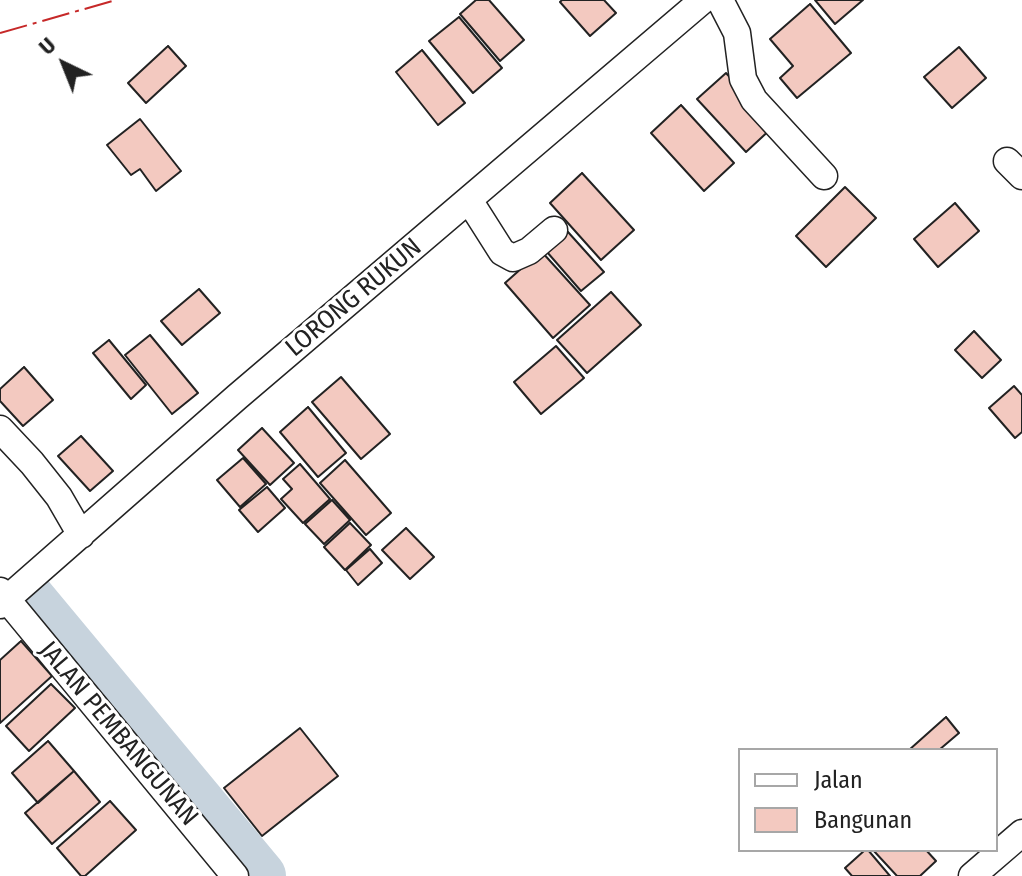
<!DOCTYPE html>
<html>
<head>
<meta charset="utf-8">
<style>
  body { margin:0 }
  #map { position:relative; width:1022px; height:876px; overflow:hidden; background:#fff; font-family:"Fira Sans Condensed",sans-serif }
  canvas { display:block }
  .legend { position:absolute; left:738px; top:748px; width:260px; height:104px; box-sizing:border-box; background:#fff; border:2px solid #a7a7a7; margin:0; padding:10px 14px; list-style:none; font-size:24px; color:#222 }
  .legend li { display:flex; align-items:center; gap:16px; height:40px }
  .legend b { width:40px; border:2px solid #a7a7a7 }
  .north { position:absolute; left:24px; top:24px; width:80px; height:80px; -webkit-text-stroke:6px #fff; paint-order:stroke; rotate:317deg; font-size:22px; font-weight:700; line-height:32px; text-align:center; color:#222 }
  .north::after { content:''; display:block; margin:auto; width:28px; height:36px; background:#222; clip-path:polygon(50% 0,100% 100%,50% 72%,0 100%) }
</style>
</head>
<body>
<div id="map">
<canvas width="1022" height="876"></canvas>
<ul class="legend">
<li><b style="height:10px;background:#fff"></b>Jalan</li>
<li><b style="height:22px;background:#f3c9c0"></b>Bangunan</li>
</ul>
<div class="north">U</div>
</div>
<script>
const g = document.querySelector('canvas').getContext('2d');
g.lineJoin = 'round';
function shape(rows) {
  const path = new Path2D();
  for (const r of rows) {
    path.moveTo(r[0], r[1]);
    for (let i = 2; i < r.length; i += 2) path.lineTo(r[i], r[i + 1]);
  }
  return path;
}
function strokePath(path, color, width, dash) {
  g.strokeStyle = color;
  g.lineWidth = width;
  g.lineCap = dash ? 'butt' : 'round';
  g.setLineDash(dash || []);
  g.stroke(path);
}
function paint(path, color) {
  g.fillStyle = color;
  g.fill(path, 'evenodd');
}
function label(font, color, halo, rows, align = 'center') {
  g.font = font + ' "Fira Sans Condensed",sans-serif';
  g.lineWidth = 6;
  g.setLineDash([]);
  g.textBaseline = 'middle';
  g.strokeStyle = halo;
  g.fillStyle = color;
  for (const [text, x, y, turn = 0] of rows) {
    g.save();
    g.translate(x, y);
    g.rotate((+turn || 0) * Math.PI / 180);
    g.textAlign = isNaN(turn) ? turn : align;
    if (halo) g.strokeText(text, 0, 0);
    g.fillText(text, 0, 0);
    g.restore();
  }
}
strokePath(shape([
  [28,597,260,876]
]), '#c7d3dd', 52);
const building = shape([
  [476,0,489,0,524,40,500,61,460,14,476,0],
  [562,0,604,0,616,13,590,36,560,2,562,0],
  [815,0,863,0,835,24,815,0],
  [810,4,851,53,797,98,780,78,793,66,770,39,810,4],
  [459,17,502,68,473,93,429,41,459,17],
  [168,46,186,66,146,103,128,83,168,46],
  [959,47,986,78,952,108,924,77,959,47],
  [422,50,465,103,438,125,396,72,422,50],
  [726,73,774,126,746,152,697,99,726,73],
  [681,105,734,163,704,191,651,133,681,105],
  [140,119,181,171,156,191,140,169,131,175,107,145,140,119],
  [582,173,634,230,601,260,550,203,582,173],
  [845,187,876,218,826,267,796,236,845,187],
  [955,203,979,231,938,267,914,239,955,203],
  [568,232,604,272,581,291,547,252,568,232],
  [541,251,590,305,553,338,505,283,541,251],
  [199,289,220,313,182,345,161,321,199,289],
  [611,292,641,325,587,373,557,340,611,292],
  [974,331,1001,360,982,378,955,350,974,331],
  [150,335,198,393,172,414,125,355,150,335],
  [109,340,146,385,131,399,93,353,109,340],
  [556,346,584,378,541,414,514,382,556,346],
  [24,367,53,400,23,426,0,401,0,389,24,367],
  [341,377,390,434,361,459,312,402,341,377],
  [1014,386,1022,395,1022,432,1015,438,989,408,1014,386],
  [308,407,346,453,318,477,280,432,308,407],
  [262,428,294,463,270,485,238,450,262,428],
  [81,436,113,471,90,491,58,456,81,436],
  [243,458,266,484,240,507,217,480,243,458],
  [345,460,391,513,366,535,320,483,345,460],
  [300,464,330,499,303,523,281,499,292,489,283,479,300,464],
  [267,487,285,508,258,532,239,510,267,487],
  [332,500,350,520,324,544,305,524,332,500],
  [350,523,371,545,345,570,324,547,350,523],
  [406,528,434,557,410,579,382,550,406,528],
  [370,549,382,563,358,585,346,570,370,549],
  [21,641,52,676,0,723,0,660,21,641],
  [51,684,75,708,29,751,6,726,51,684],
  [946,717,959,733,939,750,909,750,946,717],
  [300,728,338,776,262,836,224,788,300,728],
  [48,741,74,771,38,803,12,773,48,741],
  [74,771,100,802,52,844,25,813,74,771],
  [110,801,136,830,85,876,81,876,57,848,110,801],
  [865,850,868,850,890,876,852,876,845,868,865,850],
  [873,850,926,850,936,861,920,876,897,876,873,850]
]);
paint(building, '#f3c9c0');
strokePath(building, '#222', 2);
const minor = shape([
  [720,0,737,33,743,79,754,100,824,176],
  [1007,161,1022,176],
  [469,200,502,252,513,258,529,251,554,230],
  [0,429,32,463,59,497,81,535],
  [0,591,235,876],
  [0,605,237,397,703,0],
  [972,876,1022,833]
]);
strokePath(minor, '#222', 29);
strokePath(minor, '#fff', 26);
strokePath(shape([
  [0,33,116,0]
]), '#c62828', 2, [28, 6, 4, 6]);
label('26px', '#222', '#fff', [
  ["LORONG RUKUN",354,298,-40],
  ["JALAN PEMBANGUNAN",118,734,50]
]);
</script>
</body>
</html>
